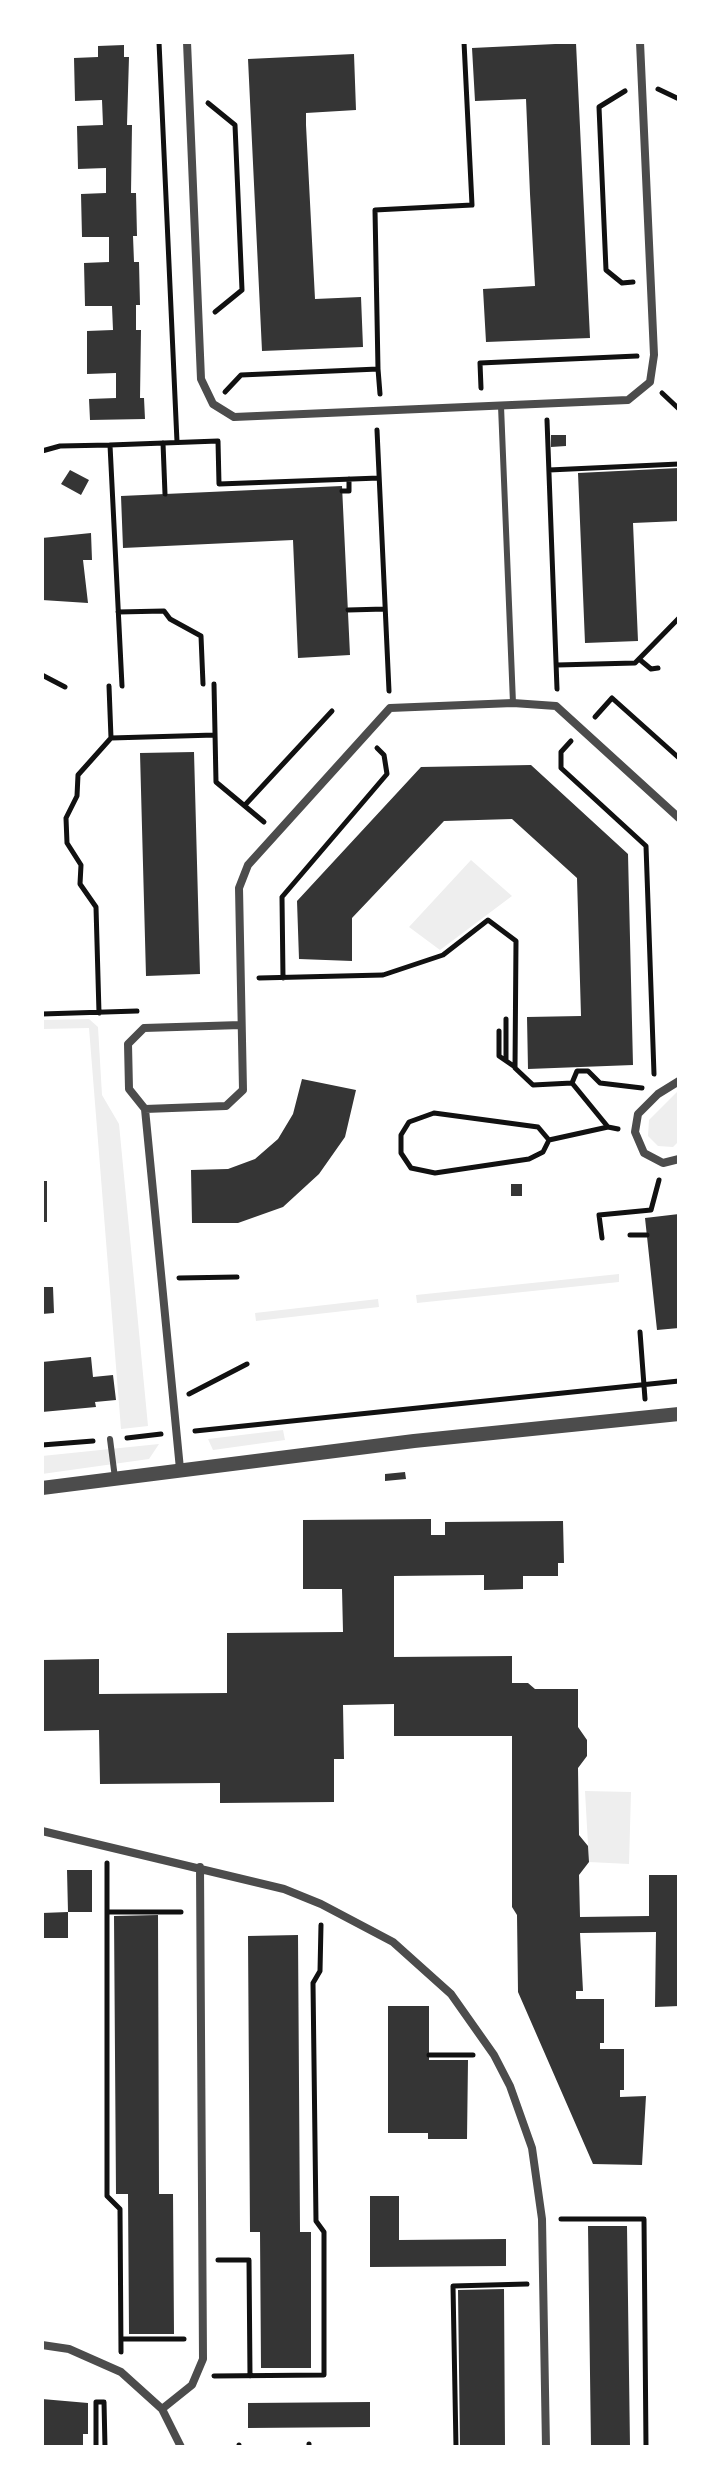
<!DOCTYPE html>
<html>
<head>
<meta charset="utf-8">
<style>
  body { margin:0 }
  #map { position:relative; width:721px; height:2489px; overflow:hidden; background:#fff; font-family:"PT Sans Narrow",sans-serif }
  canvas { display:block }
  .frame { position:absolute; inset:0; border:44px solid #fff; pointer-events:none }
</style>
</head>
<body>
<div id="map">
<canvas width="721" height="2489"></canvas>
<div class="frame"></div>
</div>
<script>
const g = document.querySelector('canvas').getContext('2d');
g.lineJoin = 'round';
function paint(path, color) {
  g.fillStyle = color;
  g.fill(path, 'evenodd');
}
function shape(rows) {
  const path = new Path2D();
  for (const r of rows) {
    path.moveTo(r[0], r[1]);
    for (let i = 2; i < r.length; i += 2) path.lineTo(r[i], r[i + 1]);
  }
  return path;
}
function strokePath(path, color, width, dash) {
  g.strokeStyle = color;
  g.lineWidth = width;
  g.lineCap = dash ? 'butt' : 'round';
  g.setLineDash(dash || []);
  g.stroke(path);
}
paint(shape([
  [471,860,512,896,440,950,409,927],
  [89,1019,98,1027,102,1095,119,1124,148,1426,121,1429,89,1028,42,1029,42,1020],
  [679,1090,679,1141,673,1147,658,1146,648,1136,649,1120],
  [619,1274,619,1282,417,1303,416,1295],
  [378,1299,379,1307,256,1321,255,1313],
  [283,1430,285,1440,213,1450,208,1439],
  [159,1444,149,1459,42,1474,42,1456],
  [585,1791,631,1792,629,1864,589,1862]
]), '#eee');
paint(shape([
  [576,43,590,338,486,342,483,289,535,286,530,194,526,99,475,101,472,48],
  [124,45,124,57,129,57,127,125,132,125,131,193,136,193,137,236,133,236,134,262,139,262,140,305,136,305,136,330,141,330,140,398,144,398,145,419,90,420,89,399,116,398,116,373,87,374,87,331,113,330,112,306,85,306,84,263,109,262,109,237,82,237,81,194,106,193,106,168,78,169,77,126,103,125,102,100,75,101,74,58,98,57,98,46],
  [354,54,356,110,306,113,306,125,315,299,361,297,363,347,262,351,248,59],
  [551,435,566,435,566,446,551,447],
  [679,468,679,521,633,523,638,641,585,643,578,473],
  [70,470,89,480,81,495,61,484],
  [342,486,350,655,298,658,293,540,123,548,121,496],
  [91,533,92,560,83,560,88,603,42,600,42,538],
  [194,752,200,974,146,976,140,753],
  [531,765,628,854,633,1065,528,1069,527,1017,581,1016,577,878,512,819,444,821,352,918,352,961,299,959,297,901,421,767],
  [302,1079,356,1090,345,1137,319,1174,283,1207,238,1223,192,1223,191,1170,228,1169,255,1159,278,1139,293,1114],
  [42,1181,47,1181,47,1222,42,1222],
  [511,1184,522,1184,522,1196,511,1196],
  [679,1214,679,1328,657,1330,645,1218],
  [42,1287,53,1287,54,1313,42,1314],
  [91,1357,93,1377,113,1375,116,1400,95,1402,96,1407,42,1412,42,1362],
  [405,1472,406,1479,385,1481,385,1474],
  [431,1519,431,1535,445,1535,445,1522,563,1521,564,1563,558,1563,558,1576,523,1576,523,1589,484,1590,484,1575,394,1576,394,1657,512,1656,512,1683,528,1683,535,1689,578,1689,578,1727,587,1740,587,1756,578,1768,579,1835,588,1846,589,1862,579,1875,580,1917,649,1916,649,1875,679,1875,679,2006,655,2007,656,1932,580,1933,583,1991,576,1991,576,1999,604,1999,604,2043,600,2043,600,2049,624,2049,624,2090,620,2090,620,2097,646,2096,642,2165,593,2164,518,1992,517,1915,512,1907,512,1736,394,1736,394,1704,343,1705,344,1759,334,1759,334,1802,220,1803,220,1783,100,1784,99,1730,42,1731,42,1660,99,1659,99,1694,227,1693,227,1633,343,1632,342,1589,303,1589,303,1520],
  [67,1870,92,1870,92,1912,68,1912],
  [68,1912,68,1938,42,1938,42,1913],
  [158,1915,159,2194,173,2194,174,2334,129,2334,128,2194,116,2194,114,1916],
  [298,1935,300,2232,311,2232,311,2368,261,2368,260,2232,250,2232,248,1936],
  [388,2006,429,2006,429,2060,468,2060,467,2139,428,2139,428,2133,388,2133],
  [370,2196,399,2196,399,2240,506,2239,506,2266,370,2267],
  [588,2226,627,2226,630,2447,591,2447],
  [504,2289,505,2447,460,2447,458,2290],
  [42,2399,88,2403,88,2434,83,2434,83,2447,42,2447],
  [370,2402,370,2427,248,2428,248,2403]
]), '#353535');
strokePath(shape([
  [159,42,177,442],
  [658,89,679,99],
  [625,91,599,107,606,270,622,283,633,282],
  [208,103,235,125,242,290,215,312],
  [378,369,375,210,472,205,464,42],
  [481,388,480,363,637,356],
  [225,392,241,375,378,369,380,394],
  [662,393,679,409],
  [547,420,557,689],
  [377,430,389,691],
  [163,443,165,494],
  [42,451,60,446,110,445],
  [549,470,679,464],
  [342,491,349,491,349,479],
  [348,610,385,609],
  [118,612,164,611,170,619,201,636,203,684],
  [639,659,651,669,658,668],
  [557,665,635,663,679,618],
  [42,675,65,687],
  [214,684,216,782,264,822],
  [109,686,111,738],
  [122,686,110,445,218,441,219,484,379,478],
  [595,717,612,698,679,758],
  [571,741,561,752,561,768,646,846,654,1074],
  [245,805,332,711],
  [259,978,383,975,443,955,488,920,516,941,515,1068,533,1085,572,1083,608,1127],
  [283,978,282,897,387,774,384,755,377,748],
  [99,1013,96,907,80,884,81,865,67,843,66,818,77,796,78,775,111,738,215,735],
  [42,1014,137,1011],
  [506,1019,506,1060],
  [499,1031,499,1056,515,1067],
  [572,1083,577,1071,588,1071,600,1083,642,1088],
  [434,1113,538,1127,549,1140,543,1152,529,1159,435,1173,411,1168,401,1153,401,1135,409,1122,434,1113],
  [549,1140,608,1127,618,1129],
  [630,1235,647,1235],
  [602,1238,599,1215,651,1210,659,1180],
  [179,1278,237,1277],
  [640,1332,645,1399],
  [189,1394,247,1364],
  [195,1431,679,1381],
  [127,1438,161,1434],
  [42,1445,93,1441],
  [107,1863,107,2196,120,2209,121,2352],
  [107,1912,181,1912],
  [429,2055,473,2055],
  [561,2219,644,2219,646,2447],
  [218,2260,249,2260,250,2376],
  [121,2339,184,2339],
  [214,2376,324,2375,324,2232,316,2221,313,1983,320,1971,321,1925],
  [309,2444,309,2447],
  [239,2445,239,2447],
  [96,2447,96,2402,104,2402,105,2447],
  [456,2447,453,2286,527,2284]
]), '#111', 5);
strokePath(shape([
  [501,406,513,703],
  [110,1439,115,1478]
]), '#4c4c4c', 6);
strokePath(shape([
  [187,42,201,379,213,404,234,417,628,400,650,382,654,355,640,42],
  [679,1081,658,1094,638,1114,635,1132,644,1153,663,1163,679,1159],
  [145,1109,226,1106,243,1090,239,888,248,865,390,708,513,703,556,706,679,818],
  [180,1469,145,1109,129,1089,128,1044,144,1028,241,1025],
  [42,1831,284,1889,321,1904,393,1942,451,1994,494,2055,510,2086,532,2148,542,2219,546,2447],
  [42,2345,69,2349,121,2372,162,2409,181,2447],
  [162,2409,192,2385,203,2359,200,1867]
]), '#4c4c4c', 8);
strokePath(shape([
  [42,1488,414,1441,679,1414]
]), '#4c4c4c', 14);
</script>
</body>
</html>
